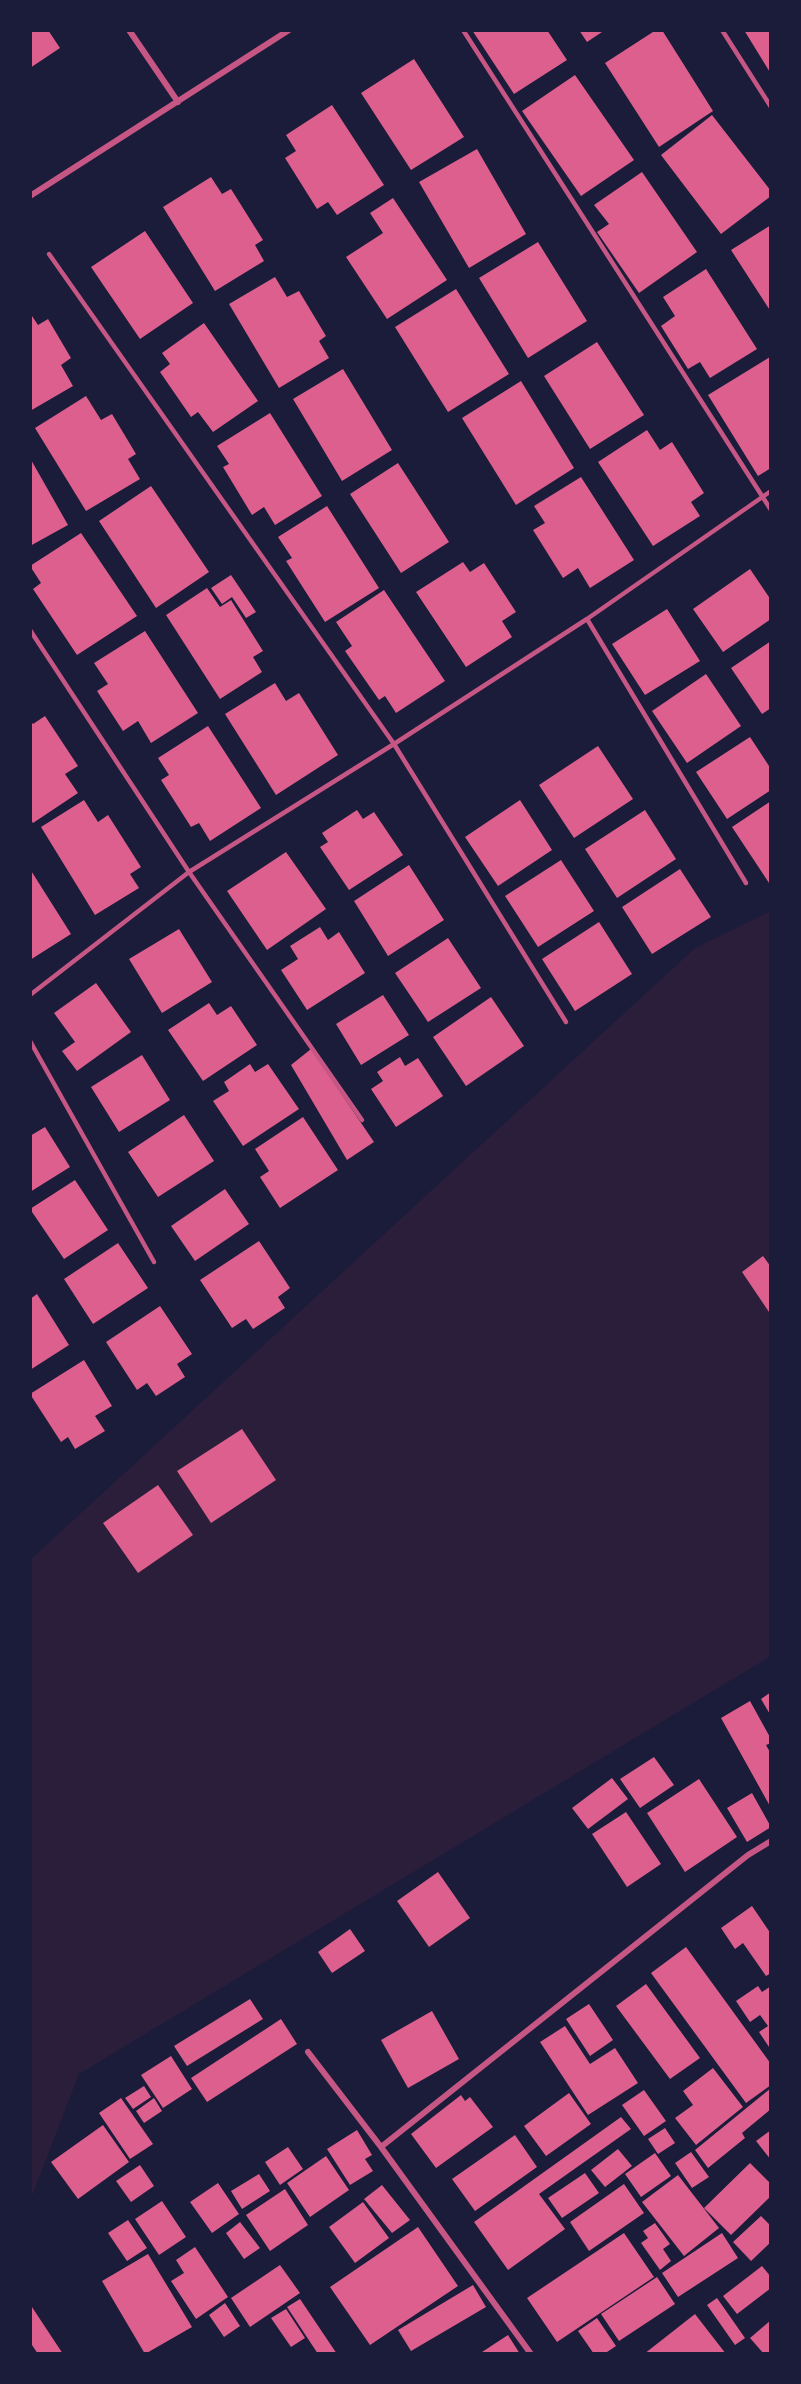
<!DOCTYPE html>
<html>
<head>
<meta charset="utf-8">
<style>
  body { margin:0 }
  #map { position:relative; width:801px; height:2384px; overflow:hidden; background:#1b1b3a; font-family:Arial,sans-serif }
  canvas { display:block }
  .frame { position:absolute; inset:0; border:32px solid #1b1b3a; pointer-events:none }
</style>
</head>
<body>
<div id="map">
<canvas width="801" height="2384"></canvas>
<div class="frame"></div>
</div>
<script>
const g = document.querySelector('canvas').getContext('2d');
g.lineJoin = 'round';
function paint(path, color) {
  g.fillStyle = color;
  g.fill(path, 'evenodd');
}
function shape(rows) {
  const path = new Path2D();
  for (const r of rows) {
    path.moveTo(r[0], r[1]);
    for (let i = 2; i < r.length; i += 2) path.lineTo(r[i], r[i + 1]);
  }
  return path;
}
function strokePath(path, color, width, dash) {
  g.strokeStyle = color;
  g.lineWidth = width;
  g.lineCap = dash ? 'butt' : 'round';
  g.setLineDash(dash || []);
  g.stroke(path);
}
paint(shape([
  [771,911,771,1656,79,2074,30,2201,30,1560,695,948]
]), '#2a1e3b');
paint(shape([
  [30,30,48,30,60,48,30,68],
  [472,30,547,30,567,60,514,94],
  [579,30,605,30,587,42],
  [656,30,662,30,713,111,659,147,605,63],
  [744,30,771,30,771,74],
  [414,59,464,137,411,170,361,93],
  [575,75,634,160,581,196,522,111],
  [332,105,384,185,337,215,328,202,317,209,285,158,296,151,286,135],
  [712,115,771,191,771,196,721,234,661,155],
  [477,149,526,234,469,268,419,182],
  [642,172,697,252,639,293,597,232,609,224,594,205],
  [211,177,222,194,231,189,263,240,255,245,264,261,215,291,163,207],
  [393,198,447,280,387,319,346,257,383,233,370,213],
  [771,225,771,312,731,250],
  [145,231,193,303,140,339,91,267],
  [538,242,587,321,528,358,479,278],
  [706,269,757,349,710,378,700,362,688,369,661,326,675,316,663,297],
  [275,277,287,297,299,291,326,336,319,341,329,358,279,388,229,304],
  [456,289,509,374,448,412,395,327],
  [30,313,38,325,48,319,71,358,61,365,73,386,30,411],
  [204,323,258,401,213,432,198,412,191,417,160,372,170,364,162,353],
  [597,342,644,415,590,449,544,376],
  [770,357,771,468,758,476,708,395],
  [343,369,392,450,342,481,293,399],
  [521,381,574,468,516,505,462,418],
  [86,396,101,420,112,414,136,454,128,459,140,479,86,511,35,428],
  [270,413,322,496,275,525,264,507,252,515,223,467,229,464,217,446],
  [647,430,660,450,672,442,704,493,691,502,700,516,653,546,598,462],
  [30,458,68,525,30,546],
  [398,463,449,542,401,573,350,494],
  [581,477,634,560,590,588,578,568,563,578,533,530,545,523,534,506],
  [151,486,209,572,156,608,99,521],
  [327,506,379,588,325,622,286,561,292,558,278,537],
  [81,533,137,616,77,655,33,589,41,583,30,566],
  [463,562,470,572,484,563,516,612,502,621,512,637,466,667,416,592],
  [750,569,771,600,771,619,723,652,693,609],
  [231,575,256,612,246,618,232,597,222,604,211,588],
  [207,588,220,607,231,600,263,651,253,657,262,672,220,699,166,615],
  [384,590,445,681,396,713,385,696,379,700,345,651,352,646,336,622],
  [667,609,700,661,645,695,612,644],
  [145,631,198,713,151,743,138,721,123,731,97,691,108,684,94,663],
  [771,641,771,708,762,714,731,668],
  [706,674,741,726,687,763,652,711],
  [275,683,286,701,299,693,338,755,276,795,225,714],
  [45,716,78,766,65,774,78,793,33,823,30,819,30,720,33,724],
  [208,726,261,808,210,841,199,823,191,827,161,780,169,775,158,758],
  [750,737,771,769,771,790,727,819,696,772],
  [598,746,633,799,574,838,539,785],
  [84,800,98,822,108,815,141,867,130,874,139,888,95,915,41,827],
  [520,800,552,850,498,886,465,837],
  [771,801,771,886,732,827],
  [357,810,363,819,374,812,403,855,349,890,320,847,328,842,322,833],
  [645,810,676,859,617,898,585,849],
  [286,852,326,909,267,950,227,891],
  [561,860,594,911,538,947,505,896],
  [409,865,444,920,388,956,354,901],
  [30,869,71,934,30,960],
  [680,869,711,917,652,954,622,907],
  [599,922,632,974,575,1011,542,959],
  [320,927,328,940,339,932,365,973,307,1010,281,970,298,959,290,946],
  [179,929,212,982,162,1013,129,959],
  [448,938,481,988,428,1022,395,973],
  [96,983,131,1032,77,1071,62,1051,75,1042,54,1013],
  [383,995,409,1035,361,1065,336,1024],
  [491,997,524,1046,466,1086,433,1037],
  [209,1003,217,1015,231,1006,257,1045,203,1081,168,1030],
  [311,1049,374,1142,347,1160,291,1065],
  [142,1055,170,1100,119,1132,91,1087],
  [400,1057,405,1066,418,1058,443,1096,396,1127,371,1089,383,1081,377,1072],
  [250,1064,255,1072,268,1064,299,1109,243,1146,213,1101,229,1091,224,1082],
  [184,1115,214,1161,158,1197,128,1152],
  [303,1117,338,1170,280,1208,260,1177,269,1171,255,1149],
  [45,1127,70,1167,30,1192,30,1136],
  [75,1180,108,1230,64,1259,30,1209],
  [225,1189,249,1224,195,1261,171,1226],
  [259,1241,290,1288,278,1297,285,1308,253,1329,246,1319,232,1328,200,1280],
  [118,1243,148,1288,93,1324,64,1279],
  [763,1256,771,1267,771,1310,769,1312,742,1272],
  [37,1294,69,1345,30,1370,30,1299],
  [160,1306,192,1354,177,1364,185,1377,156,1396,147,1383,137,1390,106,1342],
  [84,1360,112,1406,95,1416,105,1431,75,1449,68,1437,61,1442,30,1394],
  [242,1429,276,1480,211,1523,177,1471],
  [158,1485,193,1535,138,1573,103,1523],
  [771,1692,771,1716,761,1699],
  [750,1701,771,1739,771,1743,766,1745,771,1754,771,1808,721,1718],
  [654,1757,674,1785,640,1808,620,1779],
  [612,1778,628,1799,588,1829,572,1808],
  [699,1779,737,1837,685,1872,647,1813],
  [752,1793,771,1827,747,1842,727,1808],
  [626,1812,661,1864,627,1887,592,1834],
  [438,1872,470,1918,429,1947,397,1901],
  [752,1906,771,1934,771,1973,766,1976,743,1943,735,1949,721,1928],
  [350,1929,365,1951,332,1973,318,1952],
  [686,1947,771,2064,771,2085,746,2103,651,1973],
  [646,1984,700,2058,670,2079,616,2006],
  [758,1986,762,1992,771,1986,771,2050,759,2032,768,2026,760,2015,750,2022,736,2001],
  [250,1999,263,2019,187,2066,174,2046],
  [589,2004,613,2040,590,2056,566,2019],
  [432,2011,459,2059,408,2088,381,2040],
  [281,2019,297,2044,207,2102,191,2078],
  [565,2026,590,2064,615,2048,638,2083,588,2115,540,2042],
  [171,2056,192,2089,163,2108,141,2075],
  [713,2068,743,2107,696,2145,675,2118,693,2105,683,2091],
  [144,2086,151,2097,133,2109,125,2098],
  [771,2088,771,2109,742,2133,745,2138,708,2168,695,2150],
  [644,2090,666,2121,644,2136,622,2105],
  [569,2093,591,2124,546,2156,524,2126],
  [461,2095,465,2101,470,2097,493,2127,436,2168,411,2134],
  [121,2098,153,2144,130,2159,99,2113],
  [154,2098,162,2111,144,2123,136,2111],
  [621,2117,631,2129,539,2194,565,2229,508,2270,474,2222],
  [103,2125,129,2162,78,2199,51,2162],
  [665,2128,675,2143,658,2154,648,2139],
  [357,2130,372,2155,365,2159,373,2171,350,2185,327,2149],
  [771,2130,771,2160,756,2141],
  [515,2135,537,2167,475,2211,452,2179],
  [288,2147,303,2169,280,2185,265,2162],
  [618,2149,632,2166,605,2187,591,2170],
  [691,2152,709,2177,692,2188,675,2163],
  [655,2153,671,2176,641,2197,625,2174],
  [326,2156,349,2190,310,2217,287,2183],
  [750,2163,771,2184,771,2196,731,2235,704,2208],
  [140,2165,154,2186,131,2202,116,2181],
  [585,2173,599,2193,562,2218,548,2198],
  [259,2174,270,2191,242,2209,231,2191],
  [678,2175,719,2228,684,2256,642,2202],
  [218,2183,239,2214,212,2233,190,2202],
  [624,2184,644,2213,589,2251,570,2222],
  [382,2185,410,2220,392,2233,364,2199],
  [285,2189,308,2225,270,2251,246,2215],
  [162,2201,186,2237,159,2255,135,2219],
  [363,2202,389,2238,355,2263,329,2227],
  [761,2216,771,2226,771,2242,751,2261,733,2242],
  [128,2220,147,2248,127,2261,108,2233],
  [240,2222,260,2248,244,2259,226,2233],
  [655,2223,670,2244,663,2249,671,2261,660,2270,641,2243,648,2238,643,2231],
  [418,2227,458,2286,370,2345,330,2287],
  [624,2233,654,2277,557,2342,527,2298],
  [722,2233,738,2258,678,2297,662,2273],
  [195,2247,228,2297,196,2319,171,2281,184,2273,176,2260],
  [148,2254,192,2327,145,2354,102,2281],
  [280,2265,300,2293,250,2327,231,2298],
  [762,2266,771,2277,771,2288,737,2314,723,2296],
  [657,2277,675,2304,619,2341,601,2314],
  [473,2285,486,2307,411,2351,398,2330],
  [717,2298,745,2338,735,2345,707,2305],
  [300,2299,337,2354,318,2354,287,2307],
  [225,2303,240,2326,224,2337,209,2315],
  [30,2304,63,2354,38,2354,30,2342],
  [286,2309,305,2338,291,2347,271,2318],
  [695,2314,726,2354,644,2354],
  [597,2318,616,2346,604,2354,594,2354,578,2331],
  [771,2320,771,2354,764,2354,750,2338],
  [508,2335,520,2354,479,2354]
]), '#dd5f8e');
strokePath(shape([
  [463,30,771,510],
  [722,30,771,107],
  [49,254,394,744,566,1022],
  [587,619,746,883],
  [30,630,189,872,362,1120],
  [30,995,189,872,394,744,587,619,771,491],
  [30,1041,154,1262]
]), '#c65784', 4.5);
strokePath(shape([
  [129,30,178,102],
  [30,196,289,30],
  [308,2052,381,2147,531,2354],
  [381,2147,748,1855,771,1841]
]), '#c65784', 6);
</script>
</body>
</html>
